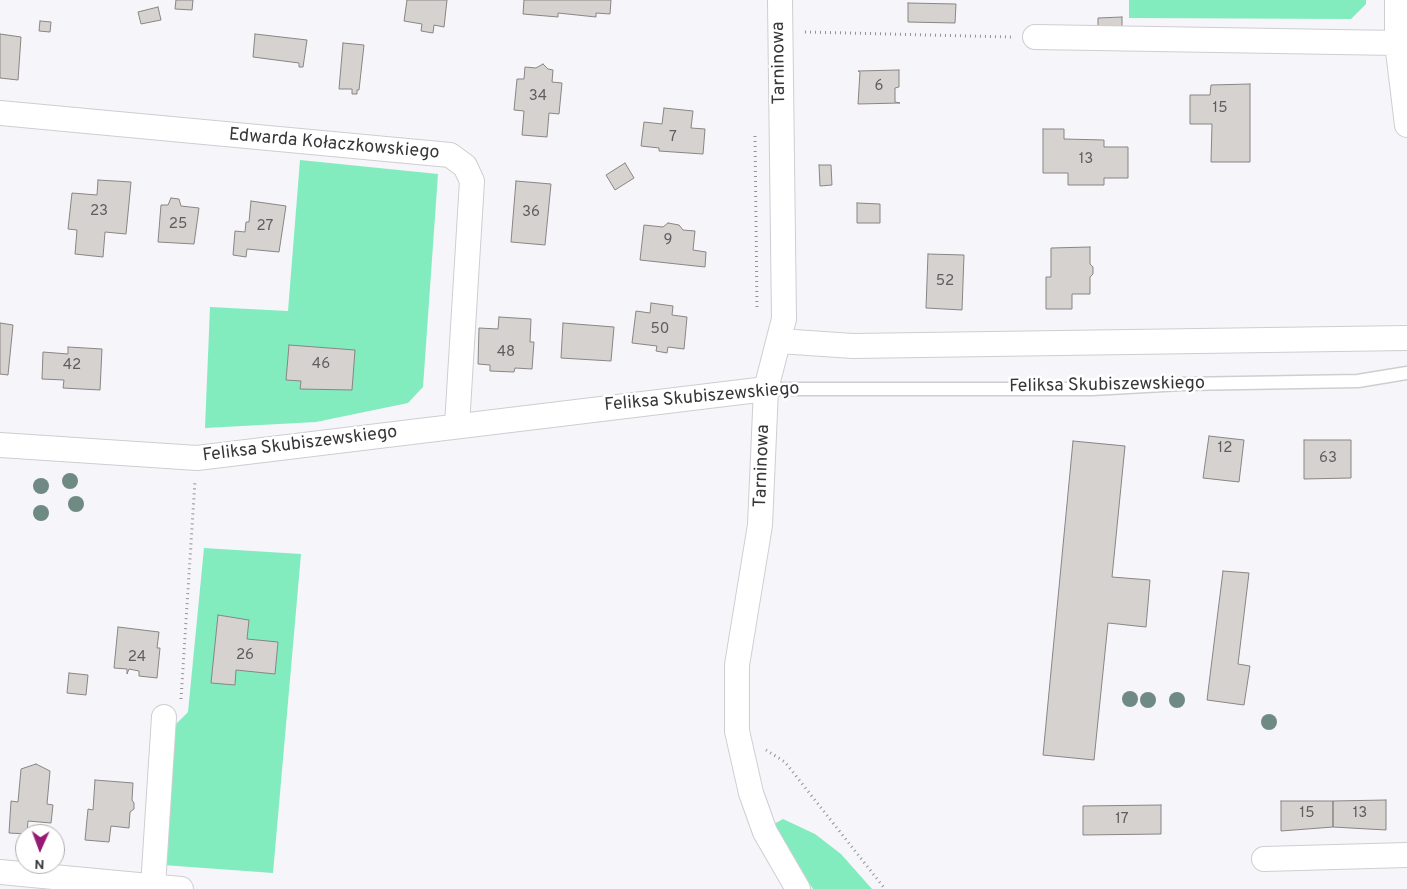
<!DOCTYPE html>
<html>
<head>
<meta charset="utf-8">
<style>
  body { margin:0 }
  #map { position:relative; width:1407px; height:889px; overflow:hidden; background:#f6f5f9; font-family:Overpass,sans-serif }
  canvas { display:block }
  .north { position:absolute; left:15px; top:824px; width:50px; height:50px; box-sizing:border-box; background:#fff; border:1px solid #afafb0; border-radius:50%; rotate:182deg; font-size:14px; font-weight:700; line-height:20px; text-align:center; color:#373739 }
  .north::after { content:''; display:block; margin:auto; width:18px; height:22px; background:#961a73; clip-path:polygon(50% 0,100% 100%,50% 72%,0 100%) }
</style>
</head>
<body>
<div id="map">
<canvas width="1407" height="889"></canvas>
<div class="north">N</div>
</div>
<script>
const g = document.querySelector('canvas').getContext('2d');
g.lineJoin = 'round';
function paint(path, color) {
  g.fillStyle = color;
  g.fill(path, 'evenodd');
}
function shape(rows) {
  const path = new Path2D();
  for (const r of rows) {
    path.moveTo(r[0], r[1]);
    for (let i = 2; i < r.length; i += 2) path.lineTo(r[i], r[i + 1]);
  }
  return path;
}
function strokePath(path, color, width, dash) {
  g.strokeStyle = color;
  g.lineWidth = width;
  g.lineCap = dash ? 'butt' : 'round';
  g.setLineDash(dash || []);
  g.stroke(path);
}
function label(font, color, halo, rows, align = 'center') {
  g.font = font + ' Overpass,sans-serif';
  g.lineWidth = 5;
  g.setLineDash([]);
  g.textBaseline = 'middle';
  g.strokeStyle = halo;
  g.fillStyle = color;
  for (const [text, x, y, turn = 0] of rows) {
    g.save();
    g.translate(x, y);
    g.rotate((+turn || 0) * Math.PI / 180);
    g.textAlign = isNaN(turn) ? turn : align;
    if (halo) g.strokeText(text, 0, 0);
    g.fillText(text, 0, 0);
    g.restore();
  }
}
paint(shape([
  [1129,0,1366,0,1366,4,1351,19,1129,18],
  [300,160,438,174,423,387,408,403,316,422,205,428,210,307,288,311],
  [204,548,301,554,273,873,163,865,175,725,188,712],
  [783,819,815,834,841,854,872,889,813,889,772,825]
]), '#82ecbf');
const building = shape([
  [176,0,193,0,192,10,175,9,176,0],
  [407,0,447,0,444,27,434,25,433,33,421,31,422,24,404,21,407,0],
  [524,0,611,0,610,14,596,13,596,17,558,13,558,17,523,14,524,0],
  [908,3,956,4,955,23,908,22,908,3],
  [158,7,161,20,141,24,138,12,158,7],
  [1122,17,1122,30,1098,30,1098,18,1122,17],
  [40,21,51,22,50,32,39,31,40,21],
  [0,34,21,37,18,80,0,78,0,34],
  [255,34,307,40,303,67,299,67,299,63,253,57,255,34],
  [343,43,364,45,359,90,357,90,357,94,352,94,352,89,339,89,343,43],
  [543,64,548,69,553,70,552,82,562,83,559,114,549,113,547,137,522,135,524,111,514,110,517,79,524,79,525,67,536,68,543,64],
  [899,70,899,87,895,88,895,102,900,103,858,104,860,72,858,71,899,70],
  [1250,84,1250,162,1211,162,1212,124,1190,124,1190,95,1210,95,1211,85,1250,84],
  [664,108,693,111,691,128,705,129,703,154,659,151,659,148,641,146,644,122,662,124,664,108],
  [1043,129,1064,129,1064,139,1104,140,1104,147,1128,147,1128,178,1104,178,1104,185,1068,185,1068,173,1043,173,1043,129],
  [625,163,634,178,615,190,606,175,625,163],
  [819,165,831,165,832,185,820,186,819,165],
  [98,180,131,182,126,234,105,232,103,257,75,254,77,230,68,229,72,193,97,195,98,180],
  [516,181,551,184,545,245,511,242,516,181],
  [171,198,179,199,181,206,199,208,194,244,158,242,161,205,168,205,171,198],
  [251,201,286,206,279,252,247,249,246,257,233,255,235,231,245,232,246,222,249,222,251,201],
  [857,203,880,204,880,223,857,223,857,203],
  [668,223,679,225,683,230,695,231,693,250,706,252,705,267,640,260,644,225,663,227,668,223],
  [1090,247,1090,264,1093,267,1093,274,1090,277,1090,294,1072,294,1072,309,1046,309,1046,277,1051,277,1051,248,1090,247],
  [928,254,964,255,962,310,926,308,928,254],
  [651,303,673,306,672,315,687,317,684,349,668,347,667,353,656,351,657,346,632,343,636,311,650,313,651,303],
  [499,317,531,319,530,342,534,342,532,369,515,368,514,372,490,371,490,365,478,364,479,328,498,329,499,317],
  [0,323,13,325,8,375,0,374,0,323],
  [563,323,614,327,611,361,561,358,563,323],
  [289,345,355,350,352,390,300,389,301,381,286,380,289,345],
  [68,347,102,349,100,390,63,388,64,380,42,379,43,352,68,354,68,347],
  [1209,436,1244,440,1239,482,1203,478,1209,436],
  [1304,440,1351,440,1351,478,1304,479,1304,440],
  [1073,441,1125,446,1112,577,1150,580,1146,627,1108,623,1094,760,1043,755,1073,441],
  [1223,571,1249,573,1238,664,1250,666,1244,705,1207,700,1223,571],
  [218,615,249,620,247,639,278,642,275,674,236,670,235,685,211,683,218,615],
  [118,627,159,632,157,648,160,648,157,678,139,676,139,671,129,669,127,674,127,669,114,668,118,627],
  [69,673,88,675,86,695,67,693,69,673],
  [36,764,50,771,47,804,53,805,51,823,28,821,27,834,9,833,11,801,18,802,21,769,36,764],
  [95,780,133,783,132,800,134,803,134,809,130,812,129,828,111,826,109,842,85,840,88,809,93,810,95,780],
  [1386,800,1386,830,1333,827,1333,801,1386,800],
  [1281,801,1333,801,1333,827,1281,831,1281,801],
  [1161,805,1161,834,1083,835,1083,806,1161,805]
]);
paint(building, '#d6d2d0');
strokePath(building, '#898584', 1);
const lane = shape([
  [766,389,1092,389,1182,384,1358,381,1407,373]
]);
const street = shape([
  [780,0,784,319,766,389,760,525,737,665,737,731,751,793,765,832,798,889],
  [1397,0,1397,43,1407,125],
  [1035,37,1397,43],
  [0,113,450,155,465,166,472,181,457,425],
  [779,341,853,346,1407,338],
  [0,445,197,458,766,389],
  [1264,859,1407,855],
  [0,872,181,889],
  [153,886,164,717]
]);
strokePath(lane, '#ceced1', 15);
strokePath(street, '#ceced1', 26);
strokePath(shape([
  [805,32,1011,37],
  [755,136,757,307],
  [181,699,195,481],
  [766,750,785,762,885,889]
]), '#939295', 3, [1, 4]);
strokePath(lane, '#fff', 12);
strokePath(street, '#fff', 24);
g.fillStyle = '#6f8a82';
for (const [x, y] of [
  [70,481],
  [41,486],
  [76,504],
  [41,513],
  [1130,699],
  [1148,700],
  [1177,700],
  [1269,722]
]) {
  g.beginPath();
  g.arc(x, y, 8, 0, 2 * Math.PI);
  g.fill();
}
label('15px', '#5f5e5f', null, [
  ["6",879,87],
  ["34",538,97],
  ["15",1220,109],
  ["7",673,138],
  ["13",1086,160],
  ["23",99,212],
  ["36",531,213],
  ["25",178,225],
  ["27",265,227],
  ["9",668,241],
  ["52",945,282],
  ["50",660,330],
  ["48",506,353],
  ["46",321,365],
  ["42",72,366],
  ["12",1225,449],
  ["63",1328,459],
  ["26",245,656],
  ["24",137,658],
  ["15",1307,814],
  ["13",1360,814],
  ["17",1122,820]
]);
label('18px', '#373739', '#fff', [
  ["Tarninowa",780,63,-91],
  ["Edwarda Kołaczkowskiego",334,145,5],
  ["Feliksa Skubiszewskiego",1107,386,-1],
  ["Feliksa Skubiszewskiego",702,398,-5],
  ["Feliksa Skubiszewskiego",300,445,-7],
  ["Tarninowa",763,466,-88]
]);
</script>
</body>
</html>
